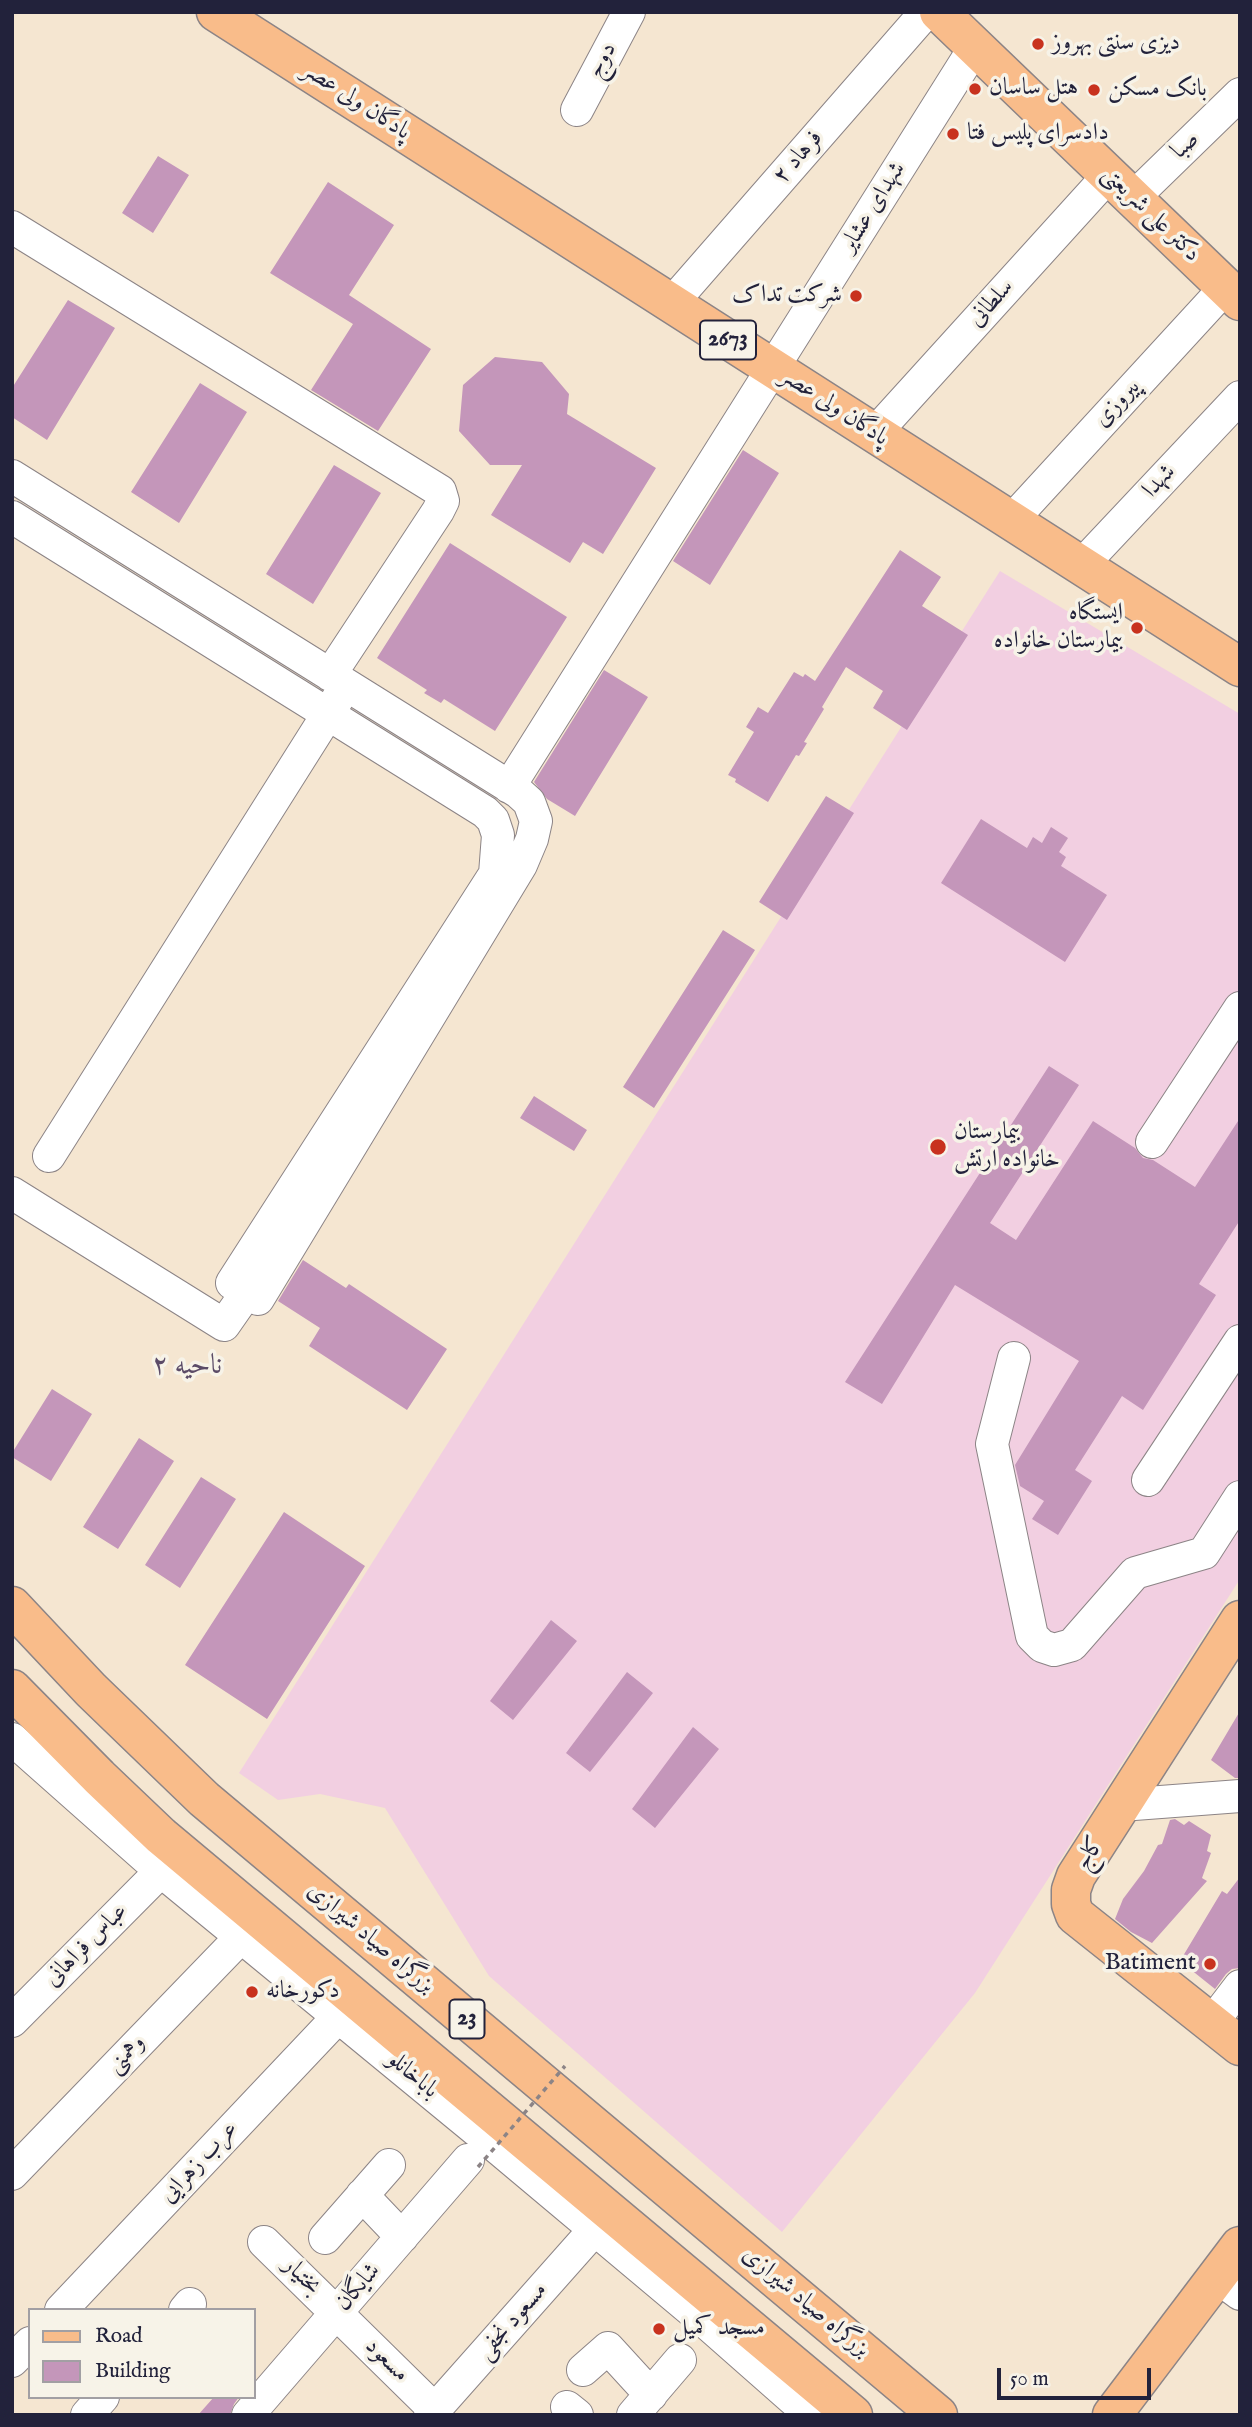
<!DOCTYPE html>
<html>
<head>
<meta charset="utf-8">
<style>
  body { margin:0 }
  #map { position:relative; width:1252px; height:2427px; overflow:hidden; background:#f5e6d1; font-family:"IM FELL English",serif }
  canvas { display:block }
  .frame { position:absolute; inset:0; border:14px solid #22223b; pointer-events:none }
  .legend { position:absolute; left:28px; top:2308px; width:228px; height:91px; box-sizing:border-box; background:#f7f3e8; border:2px solid #a29fa3; margin:0; padding:9px 12px; list-style:none; font-size:21px; color:#22223b }
  .legend li { display:flex; align-items:center; gap:14px; height:35px }
  .legend b { width:35px; border:2px solid #a29fa3 }
  .scale { position:absolute; left:997px; top:2368px; width:154px; height:32px; box-sizing:border-box; border:4px solid #22223b; border-top:0; padding-left:9px; font-size:21px; line-height:24px; white-space:nowrap; color:#22223b; -webkit-text-stroke:5px #f7f3e8; paint-order:stroke }
</style>
</head>
<body>
<div id="map">
<canvas width="1252" height="2427"></canvas>
<div class="frame"></div>
<ul class="legend">
<li><b style="height:9px;background:#f9bc8a"></b>Road</li>
<li><b style="height:19px;background:#c496ba"></b>Building</li>
</ul>
<div class="scale">50 m</div>
</div>
<script>
const g = document.querySelector('canvas').getContext('2d');
g.lineJoin = 'round';
function paint(path, color) {
  g.fillStyle = color;
  g.fill(path, 'evenodd');
}
function shape(rows) {
  const path = new Path2D();
  for (const r of rows) {
    path.moveTo(r[0], r[1]);
    for (let i = 2; i < r.length; i += 2) path.lineTo(r[i], r[i + 1]);
  }
  return path;
}
function strokePath(path, color, width, dash) {
  g.strokeStyle = color;
  g.lineWidth = width;
  g.lineCap = dash ? 'butt' : 'round';
  g.setLineDash(dash || []);
  g.stroke(path);
}
function label(font, color, halo, rows, align = 'center') {
  g.font = font + ' "IM FELL English",Amiri,serif';
  g.lineWidth = 7;
  g.setLineDash([]);
  g.textBaseline = 'middle';
  g.strokeStyle = halo;
  g.fillStyle = color;
  for (const [text, x, y, turn = 0] of rows) {
    g.save();
    g.translate(x, y);
    g.rotate((+turn || 0) * Math.PI / 180);
    g.textAlign = isNaN(turn) ? turn : align;
    if (halo) g.strokeText(text, 0, 0);
    g.fillText(text, 0, 0);
    g.restore();
  }
}
paint(shape([
  [1000,571,1240,714,1240,1579,975,1993,782,2232,489,1976,385,1808,320,1794,278,1800,239,1773]
]), '#f2cfe1');
paint(shape([
  [158,156,189,175,153,233,122,213],
  [328,182,394,225,349,295,431,349,378,431,311,390,353,324,270,273],
  [68,300,115,328,47,440,12,417,12,388],
  [495,357,542,362,569,394,567,414,656,468,603,554,583,542,570,563,491,515,522,465,490,465,459,431,463,385],
  [200,383,247,412,179,523,131,492],
  [743,450,779,473,710,585,673,561],
  [334,465,381,493,313,604,266,574],
  [450,543,567,617,495,731,444,699,441,703,424,693,427,690,377,658],
  [900,550,941,577,922,606,968,635,907,730,873,708,883,691,846,667,822,707,824,709,804,742,807,743,799,756,796,755,768,802,735,782,736,779,728,775,754,732,746,727,758,707,768,713,794,672,803,677,805,674,815,681],
  [604,670,648,697,575,816,547,799,534,782],
  [826,796,854,813,787,920,759,902],
  [981,819,1027,848,1033,837,1042,843,1051,827,1068,838,1059,852,1066,857,1061,866,1107,895,1065,962,941,883],
  [723,930,755,950,654,1108,623,1087],
  [1049,1066,1079,1085,990,1223,1016,1240,1093,1121,1135,1148,1143,1158,1153,1160,1195,1187,1240,1118,1240,1220,1199,1284,1216,1295,1143,1410,1122,1396,1075,1470,1092,1481,1058,1535,1032,1519,1044,1501,1020,1486,1015,1465,1079,1361,955,1285,882,1404,845,1382],
  [534,1096,587,1130,574,1151,520,1118],
  [303,1260,346,1288,349,1284,447,1349,407,1410,309,1346,320,1328,278,1301],
  [52,1389,92,1414,51,1481,12,1457,12,1453],
  [139,1438,174,1461,118,1549,83,1527],
  [201,1477,236,1499,180,1588,145,1565],
  [284,1512,365,1566,267,1719,185,1665],
  [551,1620,577,1641,513,1720,490,1701],
  [627,1672,653,1693,590,1772,566,1753],
  [1240,1711,1240,1778,1235,1778,1211,1760],
  [693,1727,719,1749,655,1828,632,1809],
  [1175,1819,1184,1825,1189,1821,1211,1835,1207,1851,1211,1853,1202,1878,1207,1881,1152,1943,1131,1932,1115,1919,1123,1899,1144,1871,1158,1845,1162,1844,1170,1820],
  [1240,1877,1240,1968,1232,1969,1226,1974,1215,1989,1180,1961,1222,1891,1227,1894],
  [214,2397,239,2397,234,2404,230,2415,198,2415]
]), '#c496ba');
const minor = shape([
  [577,110,629,12],
  [1133,198,1240,94],
  [12,227,440,491,443,501,438,511,330,675],
  [671,304,926,12],
  [875,433,1109,175],
  [12,476,518,792,529,802,536,821,532,839,521,865,258,1299,232,1283,495,874,498,835,493,820,485,812,12,517],
  [1011,521,1225,288],
  [1081,566,1240,397],
  [509,787,975,47],
  [1152,1142,1240,1008],
  [49,1156,338,698],
  [12,1193,224,1325,247,1292],
  [1014,1358,992,1444,1032,1636,1042,1646,1054,1650,1072,1645,1135,1573,1204,1553,1240,1497],
  [1148,1480,1240,1341],
  [12,1739,161,1871,487,2139,710,2326,811,2415],
  [1121,1805,1240,1796],
  [12,2021,161,1871],
  [1211,2024,1240,1986],
  [12,2174,241,1937],
  [362,2195,402,2237],
  [325,2238,389,2165],
  [264,2242,435,2410],
  [1217,2277,1240,2294],
  [61,2310,339,2016],
  [185,2310,190,2304],
  [12,2361,30,2343],
  [583,2370,608,2348,651,2395],
  [567,2407,577,2415],
  [87,2415,103,2397],
  [248,2415,468,2160],
  [430,2415,595,2229],
  [633,2415,680,2360]
]);
const major = shape([
  [216,12,1240,667],
  [939,12,1240,301],
  [1240,1620,1076,1876,1071,1890,1071,1904,1075,1915,1240,2046],
  [1112,2415,1240,2246]
]);
const highway = shape([
  [12,1606,91,1690,204,1799,938,2415],
  [12,1689,99,1777,161,1836,853,2415]
]);
strokePath(minor, '#8c8486', 34);
strokePath(major, '#8c8486', 41);
strokePath(highway, '#8c8486', 41);
strokePath(minor, '#fff', 32);
strokePath(major, '#f9bc8a', 38);
strokePath(highway, '#f9bc8a', 38);
strokePath(shape([
  [478,2167,565,2066]
]), '#8c8486', 3.5, [5, 5]);
for (const [x, y, r, color] of [
  [1038,44,7,"#c8321e"],
  [975,89,7,"#c8321e"],
  [1094,90,7,"#c8321e"],
  [953,134,7,"#c8321e"],
  [856,296,7,"#c8321e"],
  [1137,628,7,"#c8321e"],
  [938,1147,9,"#c8321e"],
  [1210,1964,7,"#c8321e"],
  [252,1992,7,"#c8321e"],
  [659,2329,7,"#c8321e"]
]) {
  const dot = new Path2D();
  dot.arc(x, y, r, 0, 2 * Math.PI);
  g.fillStyle = color;
  g.fill(dot);
  strokePath(dot, '#f7f3e8', 2.5);
}
for (const [x, y, w] of [
  [728,340,56],
  [467,2019,35]
]) {
  const box = new Path2D();
  box.roundRect(x - w / 2, y - 19.5, w, 39, 5);
  g.fillStyle = '#f7f3e8';
  g.fill(box);
  strokePath(box, '#22223b', 2);
}
label('bold 23px', '#22223b', null, [
  ["2673",728,340],
  ["23",467,2019]
]);
label('24px', '#22223b', '#f7f3e8', [
  ["دیزی سنتی بهروز",1052,44],
  ["هتل ساسان",989,89],
  ["بانک مسکن",1108,90],
  ["دادسرای پلیس فتا",967,134],
  ["شرکت تداک",842,296,"right"],
  ["ایستگاه",1123,614,"right"],
  ["بیمارستان خانواده",1123,642,"right"],
  ["بیمارستان",954,1133],
  ["خانواده ارتش",954,1161],
  ["Batiment",1196,1964,"right"],
  ["دکورخانه",266,1992],
  ["مسجد کمیل",673,2329]
], 'left');
label('24px', '#22223b', '#f7f3e8', [
  ["دوج",603,61,-62],
  ["پادگان ولی عصر",356,102,33],
  ["صبا",1186,146,-44],
  ["فرهاد ۲",799,158,-49],
  ["شهدای عشایر",874,208,-58],
  ["دکتر علی شریعتی",1150,215,44],
  ["سلطانی",992,304,-48],
  ["پیروزی",1118,404,-47],
  ["پادگان ولی عصر",834,408,33],
  ["شهدا",1160,482,-47],
  ["کاج",1091,1854,-59],
  ["بزرگراه صیاد شیرازی",370,1939,40],
  ["عباس فراهانی",87,1946,-45],
  ["وهمنی",127,2055,-46],
  ["باباخانلو",412,2076,40],
  ["عرب زهرایی",200,2163,-47],
  ["بختیار",301,2277,44],
  ["شایگان",359,2288,-49],
  ["بزرگراه صیاد شیرازی",805,2303,40],
  ["مسعود نجفی",513,2322,-49],
  ["مسعود",386,2361,45]
]);
label('28px', '#5b4b67', '#f7f3e8', [
  ["ناحیه ۲",187,1367]
]);
</script>
</body>
</html>
